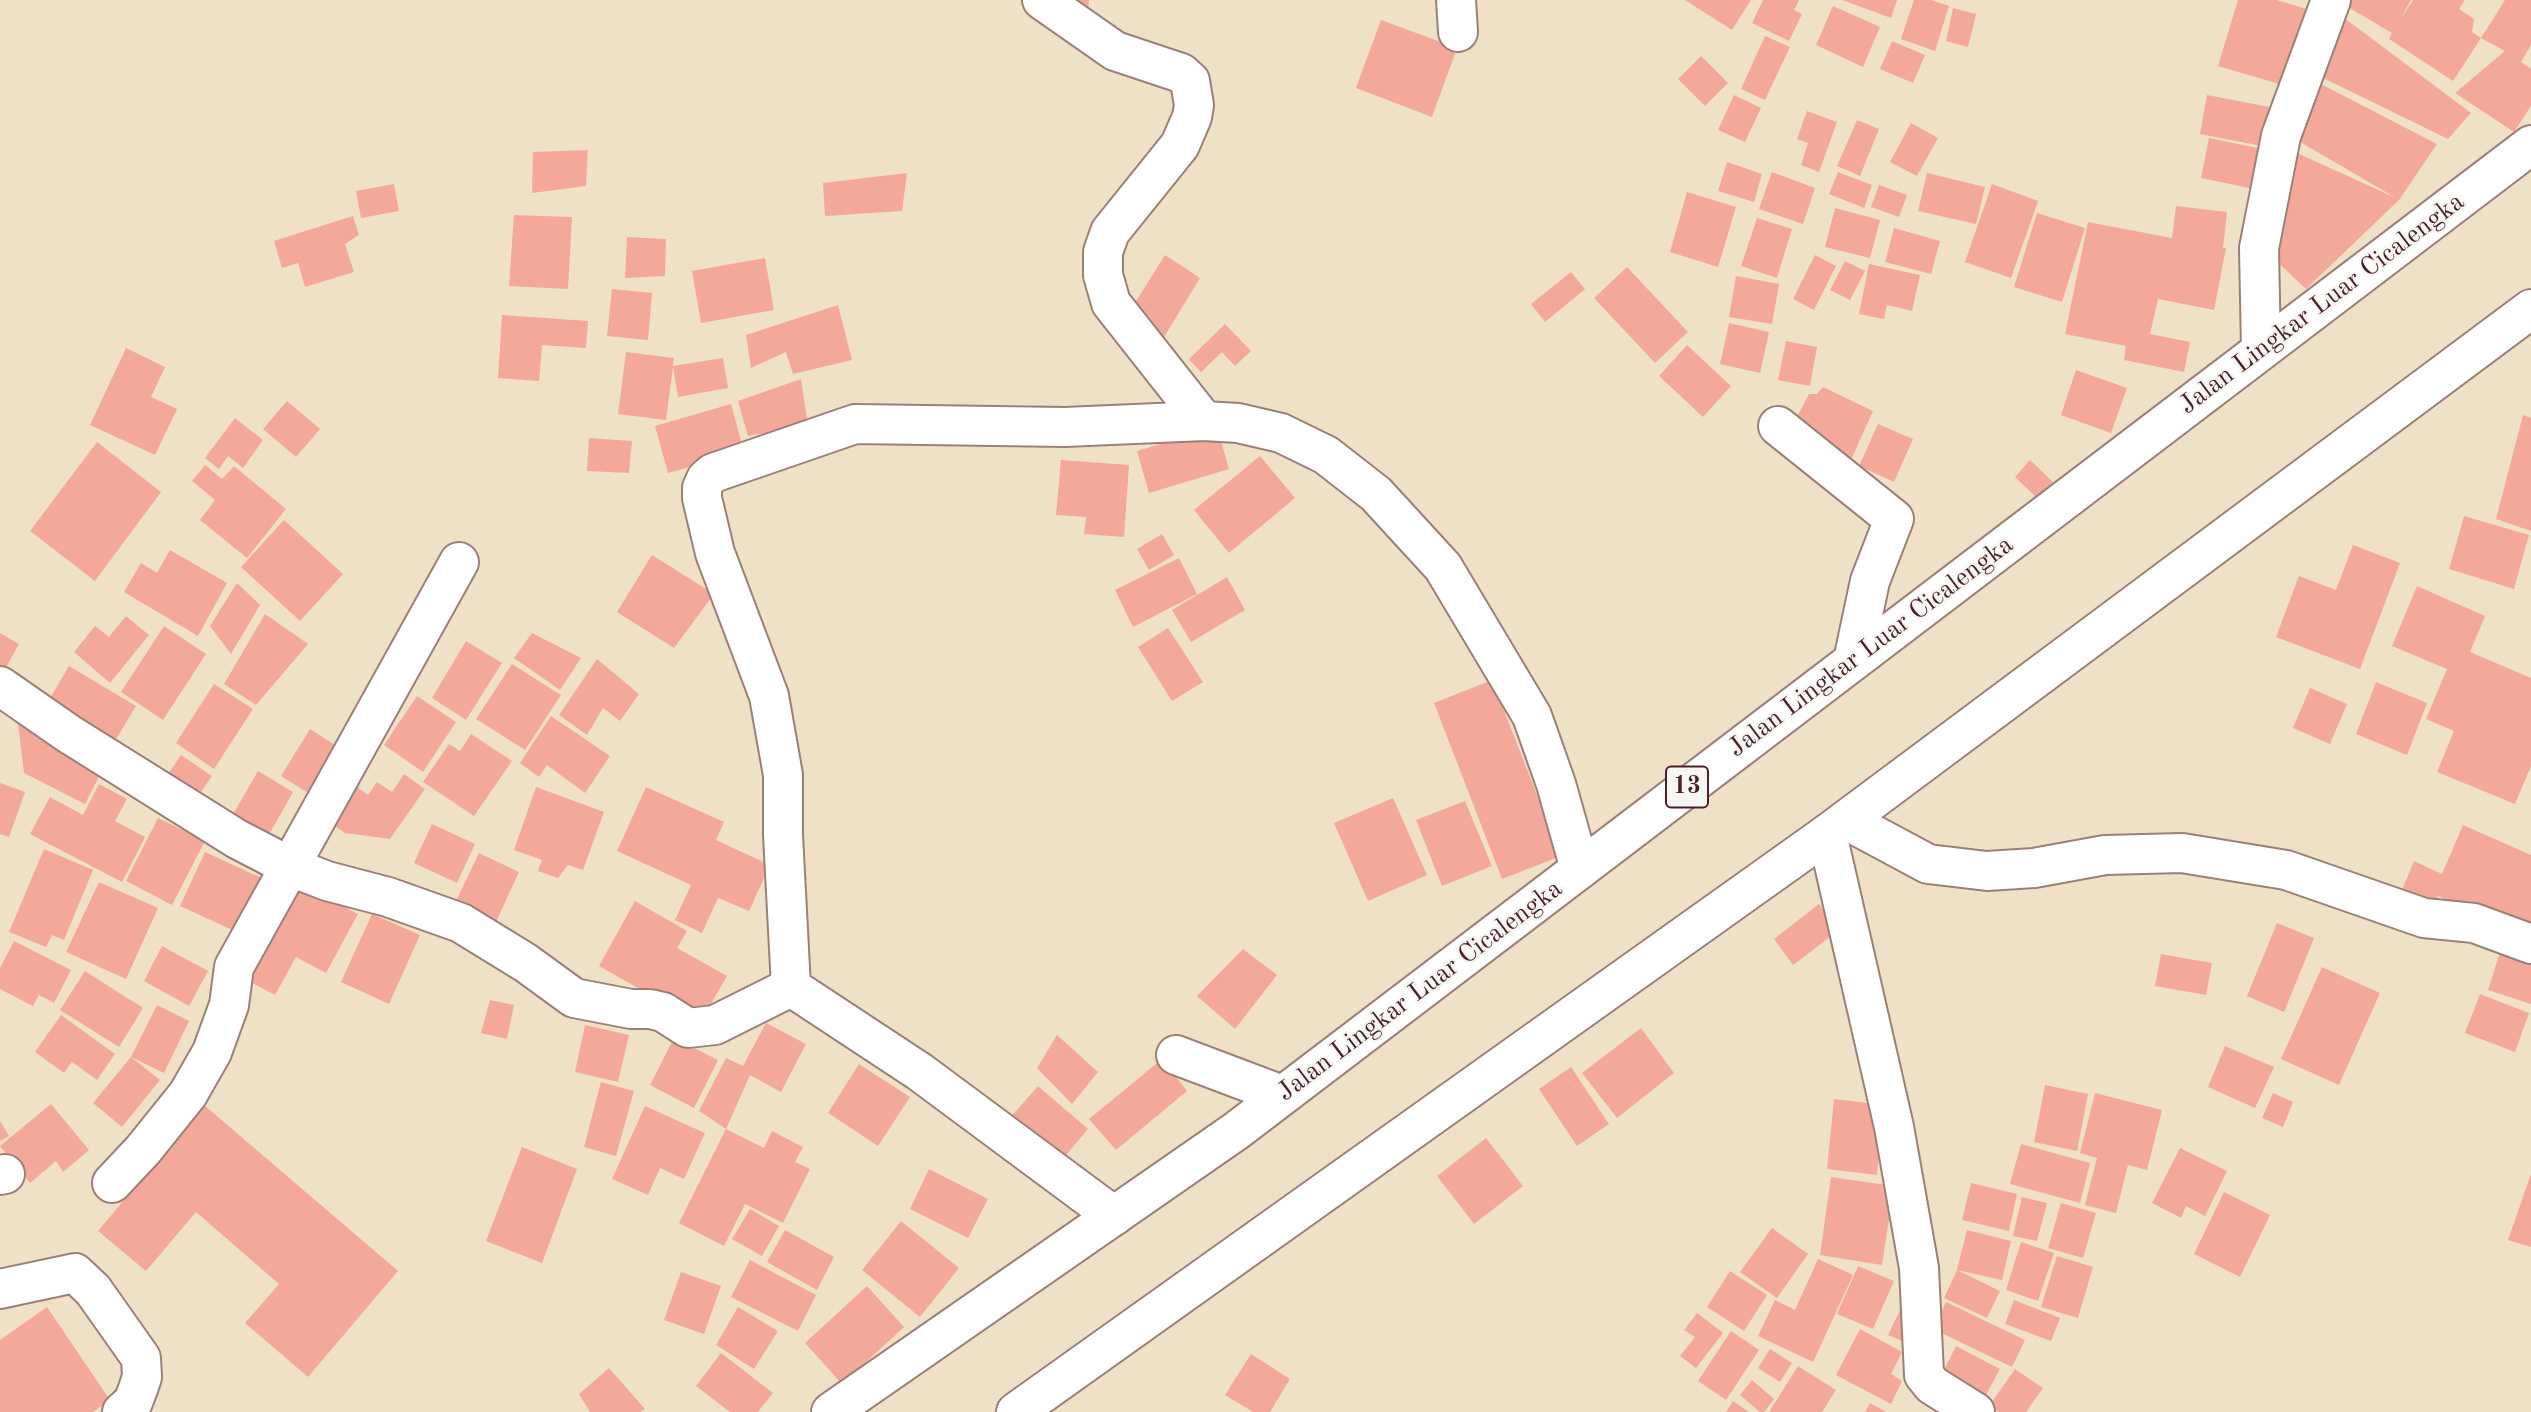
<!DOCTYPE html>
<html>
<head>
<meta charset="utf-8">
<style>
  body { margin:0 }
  canvas { display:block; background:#efe1c5 }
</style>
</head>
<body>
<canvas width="2531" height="1412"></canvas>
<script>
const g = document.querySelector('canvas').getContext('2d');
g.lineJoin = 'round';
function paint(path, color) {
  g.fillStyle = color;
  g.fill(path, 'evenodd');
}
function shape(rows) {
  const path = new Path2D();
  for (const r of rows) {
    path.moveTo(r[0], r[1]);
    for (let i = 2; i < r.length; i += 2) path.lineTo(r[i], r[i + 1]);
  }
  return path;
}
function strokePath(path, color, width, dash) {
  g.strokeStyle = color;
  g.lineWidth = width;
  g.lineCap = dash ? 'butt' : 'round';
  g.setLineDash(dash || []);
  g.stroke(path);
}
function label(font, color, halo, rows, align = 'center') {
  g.font = font + ' "Old Standard TT",serif';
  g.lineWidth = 5;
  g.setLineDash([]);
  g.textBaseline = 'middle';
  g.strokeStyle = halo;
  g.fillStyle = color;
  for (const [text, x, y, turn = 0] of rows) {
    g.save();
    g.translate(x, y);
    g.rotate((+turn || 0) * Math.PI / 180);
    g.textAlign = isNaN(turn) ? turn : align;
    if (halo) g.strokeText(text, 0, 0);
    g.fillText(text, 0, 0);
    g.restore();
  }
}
paint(shape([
  [1056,0,1089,0,1088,9],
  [1685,0,1751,0,1732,30],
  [1763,0,1799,0,1794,10,1802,14,1789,41,1752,23],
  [1842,0,1897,0,1891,18],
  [1914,0,1931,0,1949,6,1935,51,1901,39],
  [2238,0,2277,0,2316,12,2293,88,2218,66],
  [2336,0,2411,0,2400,20,2413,0,2465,0,2459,9,2474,19,2472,32,2481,38,2505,0,2531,0,2531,45,2521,62,2531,69,2531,106,2514,132,2455,93,2505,51,2481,38,2453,81,2389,39,2392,33],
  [1833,6,1880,27,1863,67,1816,45],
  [1953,8,1976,14,1968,47,1946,41],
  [2339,14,2471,113,2448,139,2315,74],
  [1381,20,1457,48,1432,117,1356,88],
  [1765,36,1790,47,1765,100,1741,89],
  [1892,41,1925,55,1913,83,1880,69],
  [1701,56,1728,83,1705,106,1678,79],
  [2315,81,2437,144,2399,200,2306,289,2270,255,2286,148,2396,198,2290,136],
  [1734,95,1761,108,1745,142,1718,130],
  [2207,95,2269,107,2262,146,2200,134],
  [1807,111,1837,122,1819,172,1801,165,1808,143,1797,139],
  [1857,120,1879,129,1860,176,1837,166],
  [1911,123,1938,138,1917,176,1890,162],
  [2209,138,2267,150,2259,190,2201,178],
  [588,150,586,186,532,193,533,152],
  [1727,162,1762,174,1754,202,1718,191],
  [1772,172,1815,188,1803,224,1759,209],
  [1838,172,1872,185,1864,208,1829,194],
  [907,173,902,211,825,216,823,183],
  [1927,173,1985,187,1976,224,1918,211],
  [394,184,399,211,361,218,356,191],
  [1992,184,2038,201,2011,278,1965,262],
  [1879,185,1907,195,1899,217,1871,207],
  [1687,192,1736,207,1718,267,1670,252],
  [2176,206,2227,212,2223,248,2226,248,2214,310,2158,299,2150,334,2190,342,2184,372,2124,360,2126,346,2065,334,2088,222,2172,238],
  [1835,208,1880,220,1870,258,1825,247],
  [2037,213,2085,228,2062,302,2014,287],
  [514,215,572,217,568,289,509,286],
  [353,216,359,235,345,244,354,272,305,287,298,263,282,268,274,241],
  [1757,218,1792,229,1777,278,1741,266],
  [1894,228,1940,241,1931,274,1885,262],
  [627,237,666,239,665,276,625,278],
  [1165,255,1200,278,1164,337,1128,314],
  [1815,255,1836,266,1814,310,1793,299],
  [765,258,774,310,701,323,692,271],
  [1845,261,1865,271,1850,300,1830,290],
  [1869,264,1920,275,1912,311,1887,305,1884,319,1859,314],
  [1627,267,1688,332,1655,363,1594,298],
  [1571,272,1585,289,1545,322,1531,304],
  [1736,276,1779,284,1772,324,1729,317],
  [612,289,652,293,648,340,607,336],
  [838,305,852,360,793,374,786,352,751,368,746,335],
  [502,315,588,321,586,348,542,345,539,381,498,378],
  [1729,323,1769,332,1760,373,1720,364],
  [1225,324,1251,351,1235,366,1222,352,1201,372,1189,359],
  [1786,341,1817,347,1810,386,1778,380],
  [1687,345,1731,386,1703,417,1659,376],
  [126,348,165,367,151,397,177,409,155,455,90,425],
  [626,352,674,358,673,366,723,358,728,388,678,397,673,367,666,420,618,414],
  [2076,370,2127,388,2111,433,2061,415],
  [801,379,808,426,748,436,738,401],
  [1823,387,1873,411,1851,460,1809,432,1798,415,1809,394,1817,394],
  [287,401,320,429,296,457,263,429],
  [731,404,744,452,668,473,655,426],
  [2523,415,2531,418,2531,531,2496,519],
  [235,418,263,440,243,468,228,456,219,469,205,458],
  [1878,424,1913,439,1894,482,1859,466],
  [1217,427,1229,469,1149,493,1137,451],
  [589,438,632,441,629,473,587,471],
  [97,442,161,492,95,581,30,531],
  [1260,456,1295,498,1229,553,1194,510],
  [1061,460,1129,465,1124,537,1084,534,1086,517,1056,515],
  [2030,460,2053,482,2037,498,2015,477],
  [205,465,222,479,234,466,286,509,247,558,200,520,215,500,192,481],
  [2464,516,2529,535,2514,589,2449,569],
  [284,520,343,574,300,621,241,567],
  [1162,534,1174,555,1149,570,1137,549],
  [2353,545,2400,563,2360,669,2276,637,2299,576,2336,590],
  [170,550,227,583,198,636,124,592,141,563,157,573],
  [652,555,714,594,674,648,617,612],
  [1179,558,1197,594,1133,627,1115,590],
  [1227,577,1245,610,1191,642,1172,610],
  [237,583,260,605,231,654,210,626],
  [2417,586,2485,616,2470,652,2531,678,2531,766,2515,804,2437,772,2454,731,2426,719,2447,669,2392,646],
  [265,614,308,644,256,705,224,684],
  [126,616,149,635,110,683,74,652,95,626,109,637],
  [164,626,206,654,163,720,121,692],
  [1168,628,1203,682,1172,701,1138,647],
  [0,633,19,644,4,671,0,669],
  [532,633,581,658,560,690,514,658],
  [466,641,502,663,466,720,432,698],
  [597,659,639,694,620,721,603,708,587,735,559,715],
  [512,664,561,695,525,750,476,719],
  [69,666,136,706,109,751,42,712],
  [1492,680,1561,856,1502,879,1434,703],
  [2376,682,2427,703,2407,755,2356,734],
  [214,684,253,709,214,769,176,743],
  [2310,688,2347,704,2330,744,2293,728],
  [417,696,456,722,423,772,384,745],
  [17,715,107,761,85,804,24,773],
  [551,716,610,756,585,793,547,765,539,777,520,763],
  [310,729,352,756,323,802,281,776],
  [471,734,512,761,474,816,423,782,449,744,460,751],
  [181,755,212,776,194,802,163,782],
  [258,771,293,792,261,849,225,828],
  [404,774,425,789,390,839,345,833,326,820,352,783,368,795,377,782,392,792],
  [0,783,25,792,9,837,0,834],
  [99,784,127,799,115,821,145,837,122,882,30,834,50,797,83,815],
  [536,787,604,812,583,870,568,865,558,878,538,871,542,860,514,850],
  [646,787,724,822,716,840,770,865,749,911,718,898,702,933,675,920,691,885,617,851],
  [1393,798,1427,875,1368,901,1334,823],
  [1465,801,1492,866,1442,886,1416,820],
  [158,818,205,841,172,905,126,881],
  [432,824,475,844,457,883,414,863],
  [2463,825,2531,855,2531,936,2438,896,2431,911,2399,897,2414,861,2442,874],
  [44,849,93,870,64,940,52,935,46,947,9,932],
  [205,852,266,880,241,934,180,906],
  [479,853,519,872,496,922,455,903],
  [292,878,358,914,326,973,296,957,275,995,239,976],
  [99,882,158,908,126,979,66,952],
  [635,901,687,931,677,948,727,976,700,1023,599,966],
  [1819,904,1839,930,1793,965,1774,939],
  [372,914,420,935,389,1004,341,982],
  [2277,923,2314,938,2284,1012,2247,996],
  [14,941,71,970,54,1003,39,995,33,1006,0,989,0,968],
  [162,946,208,971,189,1006,144,981],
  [2502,946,2531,955,2531,1004,2488,990],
  [1243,949,1277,975,1235,1029,1197,996],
  [2161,954,2212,963,2206,995,2155,986],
  [2322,967,2380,993,2339,1085,2281,1059],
  [85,971,143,1008,119,1047,60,1010],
  [2480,994,2529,1013,2515,1052,2465,1033],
  [490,1000,514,1005,507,1039,481,1033],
  [157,1005,189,1021,164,1073,131,1057],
  [61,1015,115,1054,97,1080,72,1062,64,1073,35,1052],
  [766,1023,806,1044,781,1092,750,1075,726,1129,764,1148,772,1131,803,1147,795,1162,810,1169,783,1223,745,1204,724,1246,679,1223,726,1129,699,1111,726,1058,743,1066],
  [585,1025,629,1035,618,1082,575,1072],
  [1641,1028,1674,1073,1617,1118,1582,1073],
  [1057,1035,1098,1072,1072,1104,1037,1068],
  [674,1038,718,1060,694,1108,650,1085],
  [2225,1046,2274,1067,2255,1108,2208,1087],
  [131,1057,160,1080,122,1127,93,1103],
  [1162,1059,1187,1091,1116,1150,1089,1119],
  [859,1064,910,1097,878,1146,828,1113],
  [1571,1067,1609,1124,1577,1146,1539,1089],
  [601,1082,634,1091,616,1156,584,1147],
  [2045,1085,2088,1094,2077,1151,2034,1142],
  [1038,1086,1088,1129,1061,1161,1010,1118],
  [2095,1093,2162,1110,2147,1170,2128,1165,2116,1213,2085,1205,2097,1158,2080,1153],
  [2273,1093,2293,1102,2283,1127,2262,1118],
  [1834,1099,1884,1105,1877,1175,1827,1169],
  [51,1104,89,1150,63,1172,56,1161,30,1183,0,1146],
  [204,1105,398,1271,308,1377,245,1323,279,1284,196,1212,146,1271,98,1231],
  [645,1106,705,1133,684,1179,660,1168,648,1195,612,1179],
  [0,1121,9,1136,0,1141],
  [1486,1138,1523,1186,1474,1224,1437,1176],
  [2021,1144,2090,1163,2080,1203,2010,1184],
  [522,1147,577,1169,542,1263,486,1241],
  [2180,1148,2227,1171,2205,1216,2186,1206,2181,1218,2152,1203],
  [929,1169,988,1199,968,1238,910,1209],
  [2531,1174,2531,1247,2508,1240],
  [1831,1177,1894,1186,1882,1265,1820,1255],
  [1971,1183,2017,1194,2009,1231,1962,1220],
  [2224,1192,2270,1215,2240,1277,2194,1254],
  [2022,1197,2047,1203,2037,1241,2013,1236],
  [2061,1203,2096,1213,2083,1258,2048,1248],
  [750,1209,779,1226,762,1256,732,1239],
  [901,1221,959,1268,920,1317,862,1270],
  [1772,1228,1808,1254,1777,1298,1740,1272],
  [785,1230,834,1257,817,1290,767,1262],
  [1967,1230,2011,1241,2002,1280,1957,1270],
  [2021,1242,2054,1253,2038,1301,2006,1290],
  [2057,1256,2093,1267,2078,1318,2041,1307],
  [1818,1259,1853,1275,1813,1362,1758,1336,1775,1300,1795,1310],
  [750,1260,816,1295,798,1331,731,1297],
  [1858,1266,1894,1281,1873,1329,1837,1314],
  [1957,1270,2000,1291,1987,1318,1944,1298],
  [1730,1271,1767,1295,1744,1331,1707,1307],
  [681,1272,721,1286,704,1334,664,1320],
  [867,1286,904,1327,842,1384,805,1343],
  [2014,1300,2060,1318,2051,1341,2005,1324],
  [1946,1302,2025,1340,2012,1367,1933,1329],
  [47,1307,110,1400,93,1412,0,1412,0,1340],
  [738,1307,778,1331,754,1369,716,1345],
  [1901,1308,1917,1316,1904,1342,1888,1335],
  [1697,1313,1723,1333,1696,1368,1680,1356,1695,1337,1684,1330],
  [1860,1329,1902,1352,1891,1374,1902,1381,1891,1404,1836,1375],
  [1731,1331,1759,1350,1726,1400,1698,1381],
  [1956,1346,2000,1369,1981,1404,1938,1382],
  [1770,1349,1792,1363,1780,1382,1758,1368],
  [721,1353,773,1393,758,1412,730,1412,696,1386],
  [1251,1354,1290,1379,1270,1412,1253,1412,1225,1395],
  [1798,1366,1836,1390,1822,1412,1769,1412],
  [609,1368,645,1409,640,1412,590,1412,579,1394],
  [2015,1369,2043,1388,2026,1412,1999,1412,1989,1406],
  [1752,1380,1774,1399,1764,1412,1760,1412,1740,1395],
  [1733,1401,1749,1412,1726,1412],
  [1870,1403,1886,1412,1865,1412]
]), '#f4a89a');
const minor = shape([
  [1042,0,1115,51,1181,73,1190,81,1194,105,1192,117,1180,145,1110,232,1103,252,1103,275,1111,303,1204,421],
  [1456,0,1458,32],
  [2261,350,2259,248,2281,136,2331,0],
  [1778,426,1894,519,1870,581,1853,661],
  [0,686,69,734,237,839,291,867,327,881,388,897,461,923,526,963,574,998,631,1009,650,1009,663,1012,688,1028,715,1025,791,987],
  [1846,820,1928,864,1987,871,2034,868,2105,855,2182,853,2286,870,2424,918,2474,923,2531,944],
  [1827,834,1894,1127,1919,1268,1924,1375,1932,1385,1975,1412],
  [791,987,783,835,783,775,769,696,715,553,702,498,702,488,706,479,713,473,855,424,1065,427,1204,421,1238,423,1281,433,1326,455,1376,494,1443,567,1532,716,1556,784,1580,869],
  [791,987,920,1072,1114,1216],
  [1176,1055,1282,1095],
  [0,1175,5,1174],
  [112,1183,143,1150,188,1094,212,1052,229,1005,234,967,459,562],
  [0,1289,75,1273,93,1290,141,1358,142,1377,138,1389,133,1402,122,1412]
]);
const highway = shape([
  [831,1412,1236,1131,2531,145],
  [1016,1412,1827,834,2531,309]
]);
strokePath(minor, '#9c8078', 42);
strokePath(highway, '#9c8078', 42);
strokePath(minor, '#fff', 38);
strokePath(highway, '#fff', 38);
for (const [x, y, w] of [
  [1687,787,42]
]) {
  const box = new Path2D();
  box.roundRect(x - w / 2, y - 20.5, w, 41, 5);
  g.fillStyle = '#f6f6f2';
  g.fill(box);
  strokePath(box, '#4a1f2b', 2);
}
label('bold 24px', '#4a1f2b', null, [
  ["13",1687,787]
]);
label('26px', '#4a1f2b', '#f6f6f2', [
  ["Jalan Lingkar Luar Cicalengka",2322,304,-37],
  ["Jalan Lingkar Luar Cicalengka",1871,647,-37],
  ["Jalan Lingkar Luar Cicalengka",1420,991,-37]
]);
</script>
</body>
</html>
